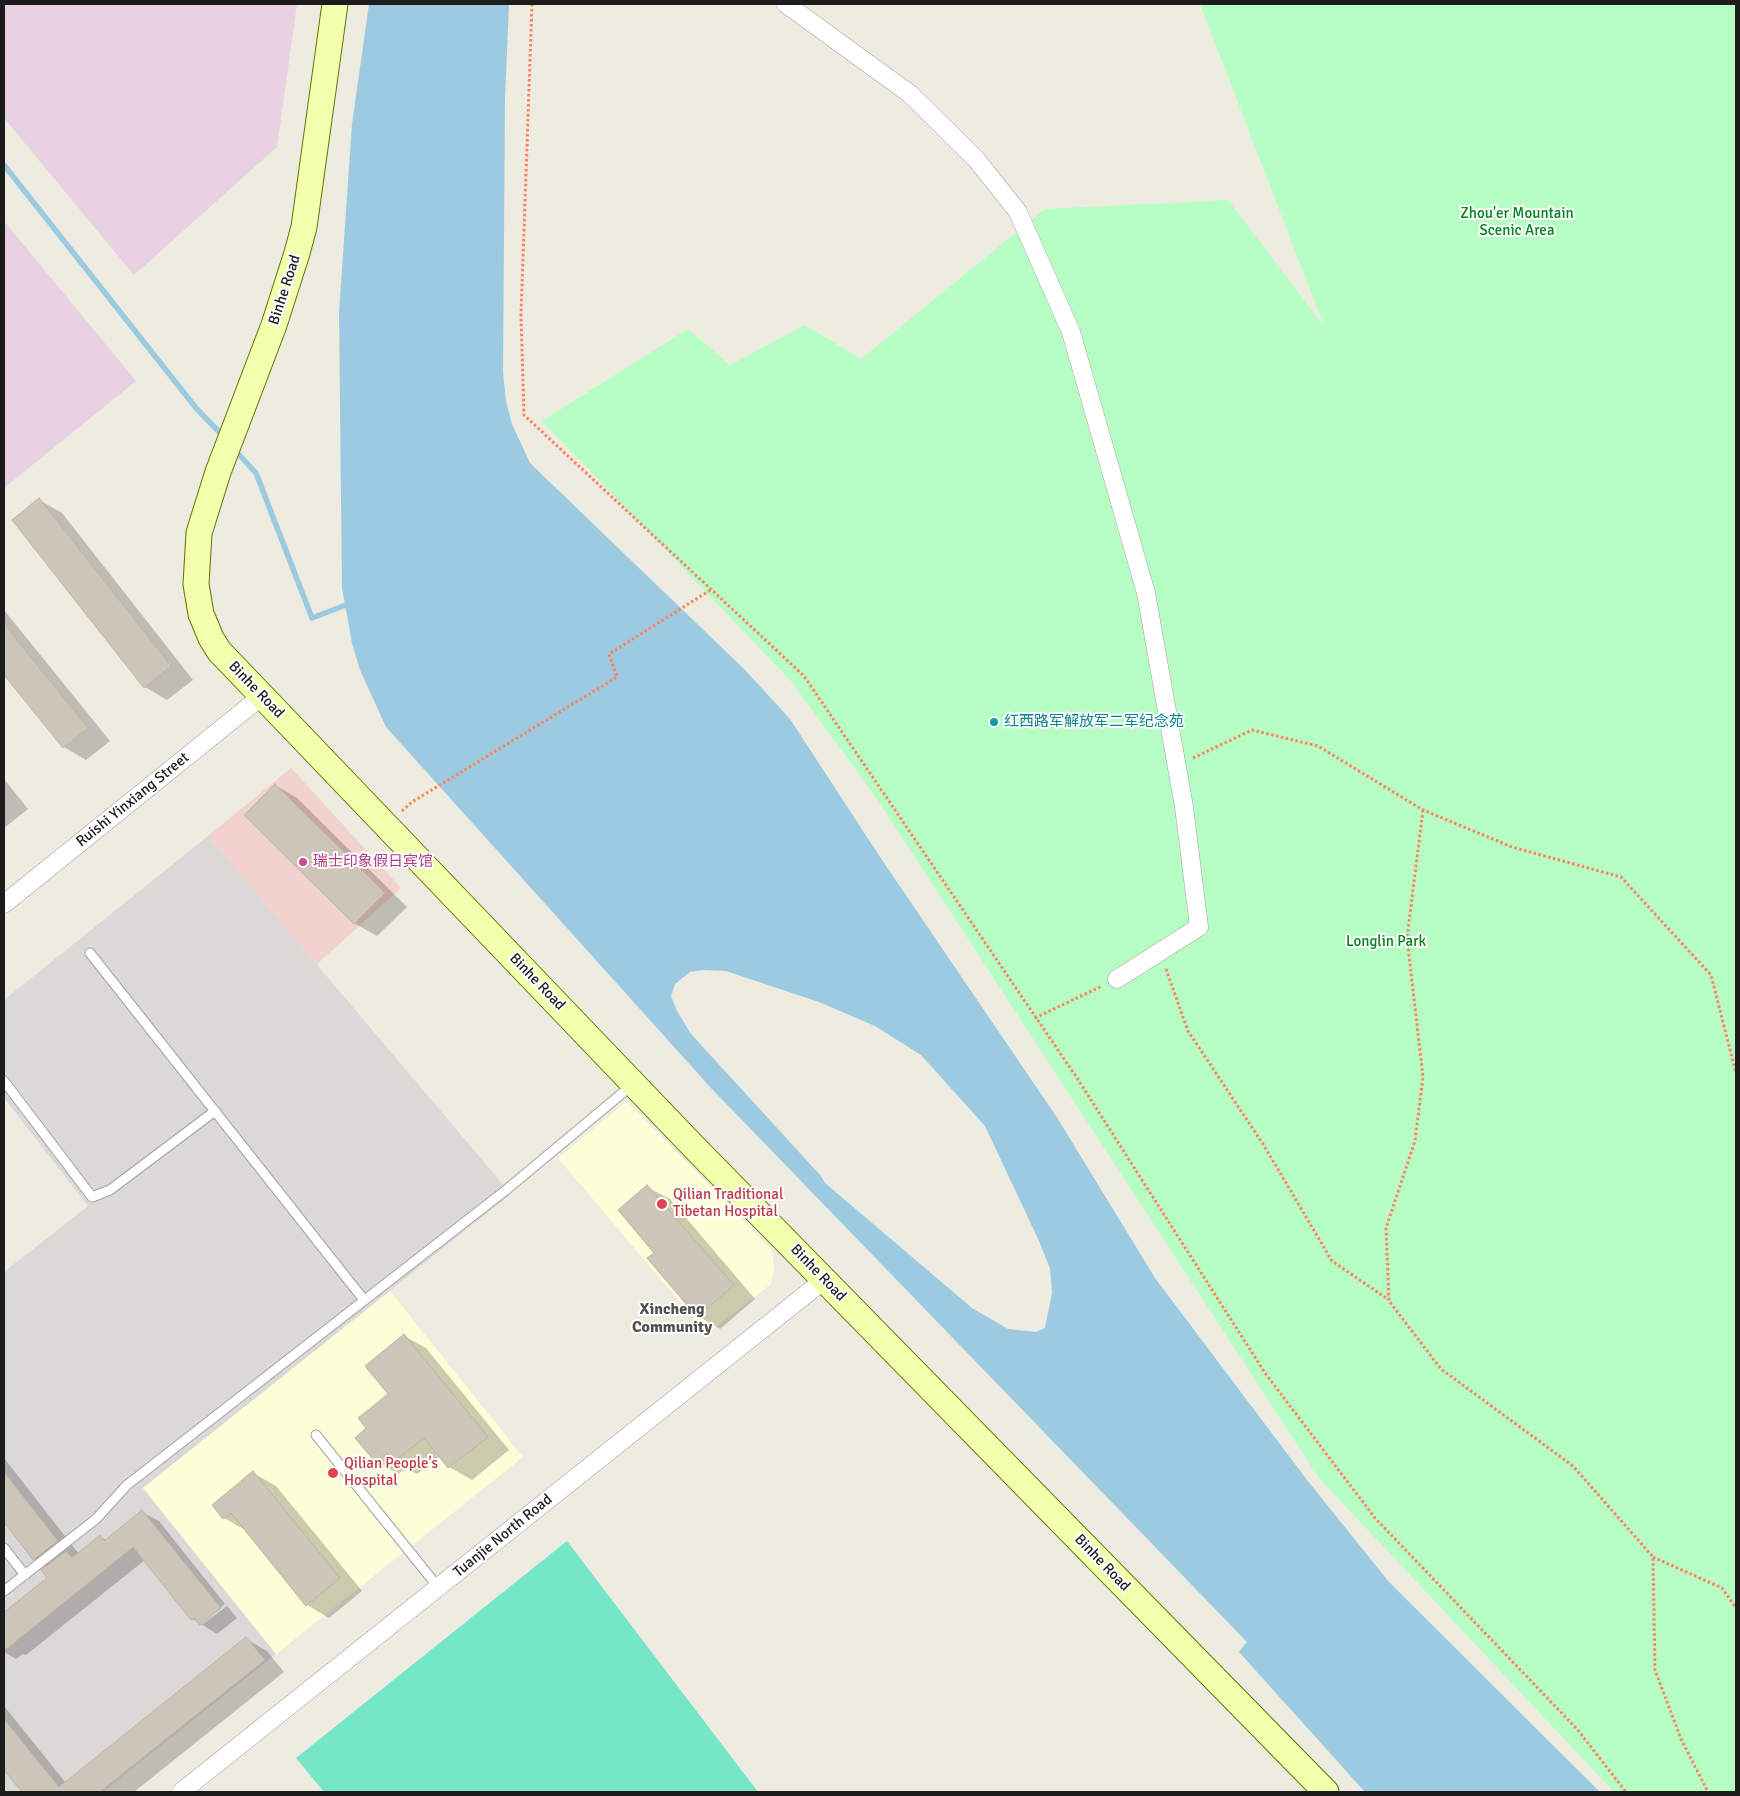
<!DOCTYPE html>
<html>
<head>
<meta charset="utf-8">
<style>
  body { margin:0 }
  #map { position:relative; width:1740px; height:1796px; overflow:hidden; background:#eeebe0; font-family:Signika,sans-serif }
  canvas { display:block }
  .frame { position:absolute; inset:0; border:5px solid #1c1c1c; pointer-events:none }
</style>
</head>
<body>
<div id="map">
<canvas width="1740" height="1796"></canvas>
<div class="frame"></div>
</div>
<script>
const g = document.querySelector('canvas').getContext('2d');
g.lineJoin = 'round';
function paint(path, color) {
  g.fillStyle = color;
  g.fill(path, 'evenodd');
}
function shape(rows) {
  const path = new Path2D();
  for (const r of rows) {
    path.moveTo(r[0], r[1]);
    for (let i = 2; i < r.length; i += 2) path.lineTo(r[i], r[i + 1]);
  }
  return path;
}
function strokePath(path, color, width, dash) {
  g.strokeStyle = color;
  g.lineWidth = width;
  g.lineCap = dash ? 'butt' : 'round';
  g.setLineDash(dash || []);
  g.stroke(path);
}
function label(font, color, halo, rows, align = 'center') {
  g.font = font + ' Signika,"Noto Sans SC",sans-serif';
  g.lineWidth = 4;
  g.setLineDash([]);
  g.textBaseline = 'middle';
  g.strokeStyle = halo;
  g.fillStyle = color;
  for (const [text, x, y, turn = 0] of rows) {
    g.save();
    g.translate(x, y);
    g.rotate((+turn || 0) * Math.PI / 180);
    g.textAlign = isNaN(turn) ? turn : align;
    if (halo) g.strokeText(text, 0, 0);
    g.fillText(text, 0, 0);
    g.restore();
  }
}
paint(shape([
  [208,836,511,1194,143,1488,276,1654,102,1792,4,1792,4,1272,88,1206,4,1098,4,1000]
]), '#dad9d8');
paint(shape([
  [291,768,401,888,316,965,208,836]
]), '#f2d2cd');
paint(shape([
  [4,4,297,4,277,147,134,275,4,118],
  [4,221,136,381,4,488]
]), '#e8d1e2');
paint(shape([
  [627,1101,772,1250,774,1268,771,1284,707,1334,558,1158],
  [390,1291,523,1457,276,1654,143,1488]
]), '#fbffd8');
paint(shape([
  [1200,4,1736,4,1736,1792,1614,1792,1319,1478,877,799,791,681,542,421,688,329,730,365,805,325,861,359,1045,209,1228,200,1324,326]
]), '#b7fec4');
paint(shape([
  [567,1541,758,1792,324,1792,296,1758]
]), '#75e6c6');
paint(shape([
  [369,4,509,4,505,99,503,372,506,401,512,424,530,463,745,670,790,719,880,857,1058,1119,1155,1278,1307,1480,1389,1582,1600,1792,1365,1792,1239,1652,1247,1642,711,1088,386,727,360,670,352,643,342,588,339,312,352,124],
  [702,970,726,971,819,1002,875,1026,921,1055,985,1126,1040,1243,1050,1269,1052,1293,1045,1328,1036,1332,1008,1329,972,1308,825,1183,821,1176,691,1034,677,1011,671,996,675,984,690,972]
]), '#9ccae1');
paint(shape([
  [39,500,62,513,193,680,167,700,145,687],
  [4,610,110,741,86,760,64,747,4,673],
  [4,779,28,809,4,828],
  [275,785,297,798,407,907,377,936,354,923],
  [647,1187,670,1199,755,1299,720,1329,698,1316,656,1253],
  [404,1336,426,1348,509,1450,472,1480,449,1467,440,1456,417,1474,406,1468,398,1474,376,1461,356,1438,368,1428,390,1395],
  [4,1458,79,1554,100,1537,107,1540,142,1512,159,1521,225,1604,201,1623,203,1624,227,1606,237,1618,217,1634,201,1624,192,1619,145,1560,26,1655,23,1654,16,1659,4,1652,4,1614,49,1578,47,1567,34,1559,4,1520],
  [253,1473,276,1486,362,1591,329,1618,307,1605,247,1531,224,1518],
  [246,1639,267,1651,284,1672,134,1792,24,1792,4,1767,4,1706,66,1783]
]), '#0003');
strokePath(shape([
  [4,165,196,408,224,437],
  [233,448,256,473,312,618,351,603]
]), '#9ccae1', 5.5);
const building = shape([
  [39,498,171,666,144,688,12,520,39,498],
  [4,624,88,728,63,748,4,675,4,624],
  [275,784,385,893,354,924,244,815,275,784],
  [647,1185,734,1285,697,1317,647,1258,654,1253,618,1210,647,1185],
  [404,1334,488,1437,448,1468,424,1438,394,1462,387,1453,375,1462,355,1438,366,1428,358,1418,388,1394,365,1366,404,1334],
  [253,1471,340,1578,306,1606,231,1513,223,1519,212,1505,253,1471],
  [4,1472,58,1541,33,1560,4,1522,4,1472],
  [142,1510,221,1608,200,1625,194,1618,191,1620,133,1547,4,1651,4,1612,47,1578,41,1570,66,1551,72,1558,100,1535,104,1541,142,1510],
  [246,1637,265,1660,100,1792,22,1792,4,1770,4,1719,59,1787,246,1637]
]);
paint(building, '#cec5b9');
strokePath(building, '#c1b3a1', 1);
const lane = shape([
  [90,953,364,1300],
  [4,1081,92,1197,110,1190,215,1111],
  [316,1435,438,1587],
  [4,1548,25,1575],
  [4,1591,96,1519,127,1485,506,1190,632,1085]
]);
const street = shape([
  [786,4,910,94,976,159,1018,212,1071,332,1146,593,1184,807,1199,927,1117,979],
  [4,904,262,696],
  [181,1792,824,1280]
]);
const secondary = shape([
  [335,4,304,227,297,253,274,325,218,472,199,533,196,584,201,614,211,638,219,651,693,1146,1326,1792]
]);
strokePath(lane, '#a3a3a3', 11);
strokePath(street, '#a3a3a3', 19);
strokePath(secondary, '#5c7500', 27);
strokePath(shape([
  [532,4,521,315,524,415,804,676,1077,1078,1265,1373,1375,1518,1577,1729,1626,1792],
  [1193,758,1252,730,1318,746,1423,810,1512,847,1621,877,1711,975,1736,1073],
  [1423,810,1407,938,1423,1077,1415,1141,1386,1228,1389,1301,1441,1369,1573,1466,1653,1557,1655,1670,1681,1739,1708,1792],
  [402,811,412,802,617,677,609,654,712,589],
  [1166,969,1188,1031,1263,1144,1332,1261,1389,1300],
  [1035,1018,1102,986],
  [1653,1557,1722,1588,1736,1608]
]), '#ff8160', 3, [2.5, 2.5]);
strokePath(lane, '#fff', 9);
strokePath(street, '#fff', 18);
strokePath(secondary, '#f2ffad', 25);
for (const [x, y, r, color] of [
  [994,722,5,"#0f9aa8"],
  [303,862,5,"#d1479c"],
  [662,1204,6,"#e0444e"],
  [333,1473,6,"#e0444e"]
]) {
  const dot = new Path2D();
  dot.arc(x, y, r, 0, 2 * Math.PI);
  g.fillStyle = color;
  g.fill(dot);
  strokePath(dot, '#fff', 2);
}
label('15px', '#018219', '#fff', [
  ["Zhou'er Mountain",1517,214],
  ["Scenic Area",1517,231],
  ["Longlin Park",1386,942]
]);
label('15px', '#1c1c1c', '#fff', [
  ["Binhe Road",285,290,-72],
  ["Binhe Road",256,690,46],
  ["Ruishi Yinxiang Street",133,800,-39],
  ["Binhe Road",537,982,46],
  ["Binhe Road",818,1273,46],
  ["Tuanjie North Road",503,1536,-39],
  ["Binhe Road",1102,1563,46]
]);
label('15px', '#0d838f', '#fff', [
  ["红西路军解放军二军纪念苑",1004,722]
], 'left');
label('15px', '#b23c85', '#fff', [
  ["瑞士印象假日宾馆",313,862]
], 'left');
label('15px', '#be3a42', '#fff', [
  ["Qilian Traditional",673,1195],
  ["Tibetan Hospital",673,1212],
  ["Qilian People's",344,1464],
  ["Hospital",344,1481]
], 'left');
label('bold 16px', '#4f4f4f', '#fff', [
  ["Xincheng",672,1310],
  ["Community",672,1328]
]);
</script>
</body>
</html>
